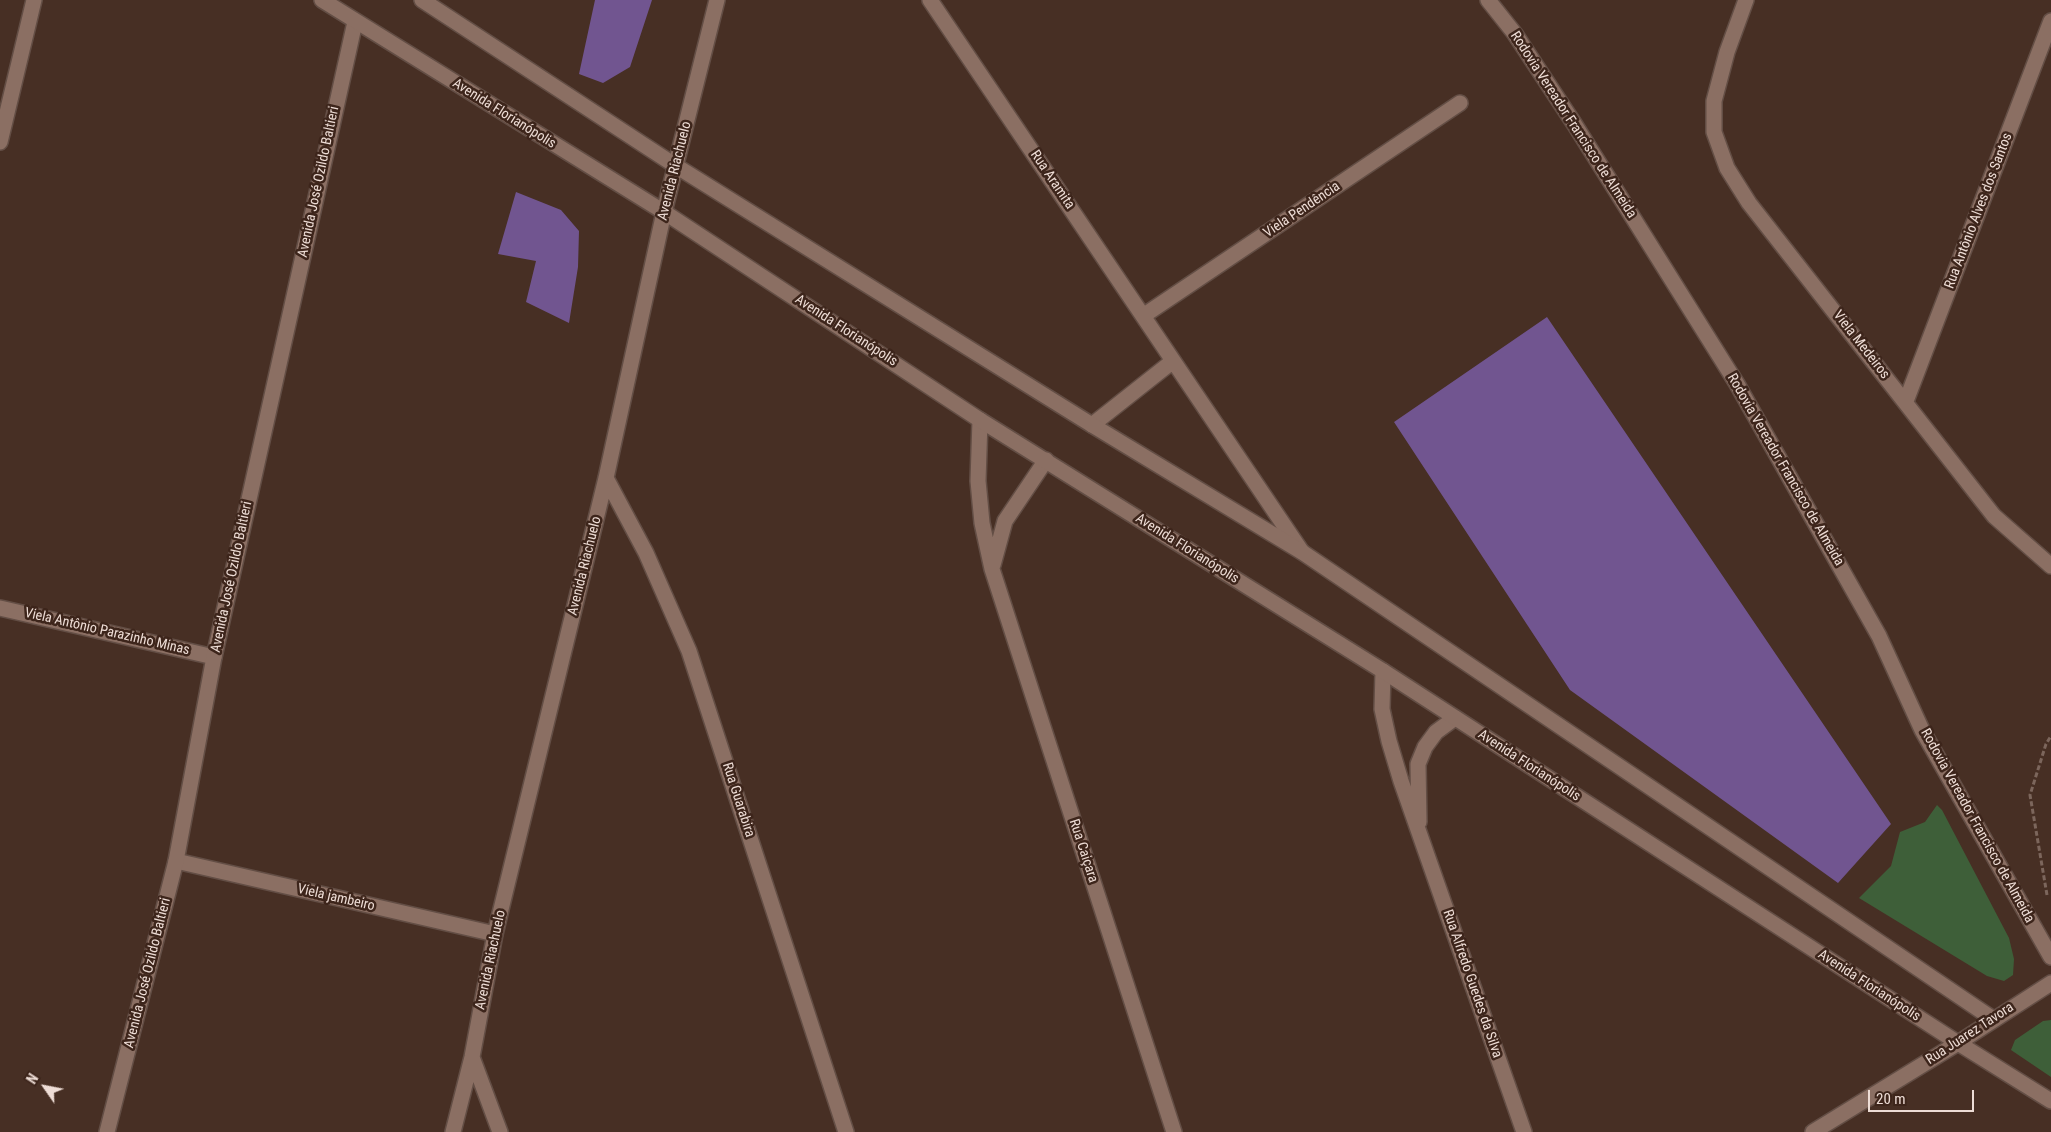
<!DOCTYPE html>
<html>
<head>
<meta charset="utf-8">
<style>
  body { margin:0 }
  #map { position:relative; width:2051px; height:1132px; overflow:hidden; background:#472f24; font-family:"Roboto Condensed",sans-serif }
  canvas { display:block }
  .north { position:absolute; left:20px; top:1062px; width:50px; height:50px; -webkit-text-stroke:4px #3d251b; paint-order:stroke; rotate:303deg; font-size:14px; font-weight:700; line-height:20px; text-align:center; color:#eeddd6 }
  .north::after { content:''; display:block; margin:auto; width:18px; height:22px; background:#eeddd6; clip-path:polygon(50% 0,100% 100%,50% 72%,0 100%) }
  .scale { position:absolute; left:1868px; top:1090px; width:106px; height:22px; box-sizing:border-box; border:2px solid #eeddd6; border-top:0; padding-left:6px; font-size:15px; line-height:18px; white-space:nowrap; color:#eeddd6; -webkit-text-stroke:4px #3d251b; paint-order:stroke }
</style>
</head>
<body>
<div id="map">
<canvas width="2051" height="1132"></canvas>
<div class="north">N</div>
<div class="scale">20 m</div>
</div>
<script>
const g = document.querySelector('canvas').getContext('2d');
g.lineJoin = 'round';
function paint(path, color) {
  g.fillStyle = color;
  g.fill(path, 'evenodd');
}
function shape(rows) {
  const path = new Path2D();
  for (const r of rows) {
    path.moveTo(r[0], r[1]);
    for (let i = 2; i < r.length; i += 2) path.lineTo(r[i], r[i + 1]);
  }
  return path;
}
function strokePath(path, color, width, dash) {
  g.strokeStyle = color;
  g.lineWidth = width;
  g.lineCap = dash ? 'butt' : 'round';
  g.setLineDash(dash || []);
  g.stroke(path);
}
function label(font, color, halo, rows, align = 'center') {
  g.font = font + ' "Roboto Condensed",sans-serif';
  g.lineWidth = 5;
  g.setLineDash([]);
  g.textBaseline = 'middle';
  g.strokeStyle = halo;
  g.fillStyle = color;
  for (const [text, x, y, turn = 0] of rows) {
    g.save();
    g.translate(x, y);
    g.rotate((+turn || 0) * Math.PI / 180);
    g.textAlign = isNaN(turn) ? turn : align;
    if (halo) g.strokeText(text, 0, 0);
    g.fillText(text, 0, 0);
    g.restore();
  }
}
paint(shape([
  [1937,805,1942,810,2009,938,2014,959,2013,975,2004,981,1987,976,1859,898,1891,866,1900,832,1925,822],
  [2051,1020,2051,1077,2011,1050,2015,1040,2043,1021]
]), '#3e5f39');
paint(shape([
  [595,0,652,0,630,67,603,83,579,74],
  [516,192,561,210,579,231,578,267,569,323,526,302,536,261,498,254],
  [1547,317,1891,824,1838,883,1570,690,1394,422]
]), '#715590');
const service = shape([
  [0,608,214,657],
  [176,861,495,934]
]);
const minor = shape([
  [930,0,1302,552],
  [1746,0,1727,52,1714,101,1714,132,1727,168,1749,203,1994,516,2051,566],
  [0,142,34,0],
  [1143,316,1460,103],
  [1906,401,2051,21],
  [980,420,978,481,982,523,992,569,1174,1132],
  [1092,425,1173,361],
  [606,478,646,553,689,651,846,1132],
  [993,565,1005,521,1046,460],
  [1383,671,1382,709,1389,741,1401,781,1524,1132],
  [1419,822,1418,764,1425,747,1436,732,1455,718],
  [472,1057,500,1132],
  [107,1132,176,861,214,657,355,22],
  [453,1132,472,1057,495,934,606,478,664,212,717,0]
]);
const tertiary = shape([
  [322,0,664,212,980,420,1383,671,1958,1043,2051,1101],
  [422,0,676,166,1092,425,1302,552,1993,1019],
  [1813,1132,1958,1043,2051,983]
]);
const secondary = shape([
  [1488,0,1515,34,1575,125,1737,384,1879,636,1922,730,2051,957]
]);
strokePath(service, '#634e45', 18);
strokePath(minor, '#634e45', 18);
strokePath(tertiary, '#634e45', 18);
strokePath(secondary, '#634e45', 18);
strokePath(shape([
  [2047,895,2030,795,2046,744,2051,736]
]), '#7c665c', 3, [5, 2.5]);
strokePath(service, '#8b6f63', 15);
strokePath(minor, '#8b6f63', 15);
strokePath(tertiary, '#8b6f63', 15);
strokePath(secondary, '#8b6f63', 15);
label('14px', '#eeddd6', '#3d251b', [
  ["Avenida Florianópolis",504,114,32],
  ["Rodovia Vereador Francisco de Almeida",1573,125,57],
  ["Avenida Riachuelo",675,171,-76],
  ["Rua Aramita",1052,180,56],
  ["Avenida José Ozildo Baltieri",319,182,-78],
  ["Viela Pendência",1302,210,-34],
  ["Rua Antônio Alves dos Santos",1979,211,-69],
  ["Avenida Florianópolis",846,331,33],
  ["Viela Medeiros",1861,345,52],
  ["Rodovia Vereador Francisco de Almeida",1785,470,60],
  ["Avenida Florianópolis",1187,549,32],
  ["Avenida Riachuelo",585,566,-76],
  ["Avenida José Ozildo Baltieri",232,577,-78],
  ["Viela Antônio Parazinho Minas",107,632,13],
  ["Avenida Florianópolis",1529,766,33],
  ["Rua Guarabira",738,800,72],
  ["Rodovia Vereador Francisco de Almeida",1977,826,61],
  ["Rua Caiçara",1083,851,72],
  ["Viela jambeiro",336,898,13],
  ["Avenida Riachuelo",491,960,-78],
  ["Avenida José Ozildo Baltieri",148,973,-76],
  ["Rua Alfredo Guedes da Silva",1472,984,71],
  ["Avenida Florianópolis",1869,986,33],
  ["Rua Juarez Tavora",1970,1034,-33]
]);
</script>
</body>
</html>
